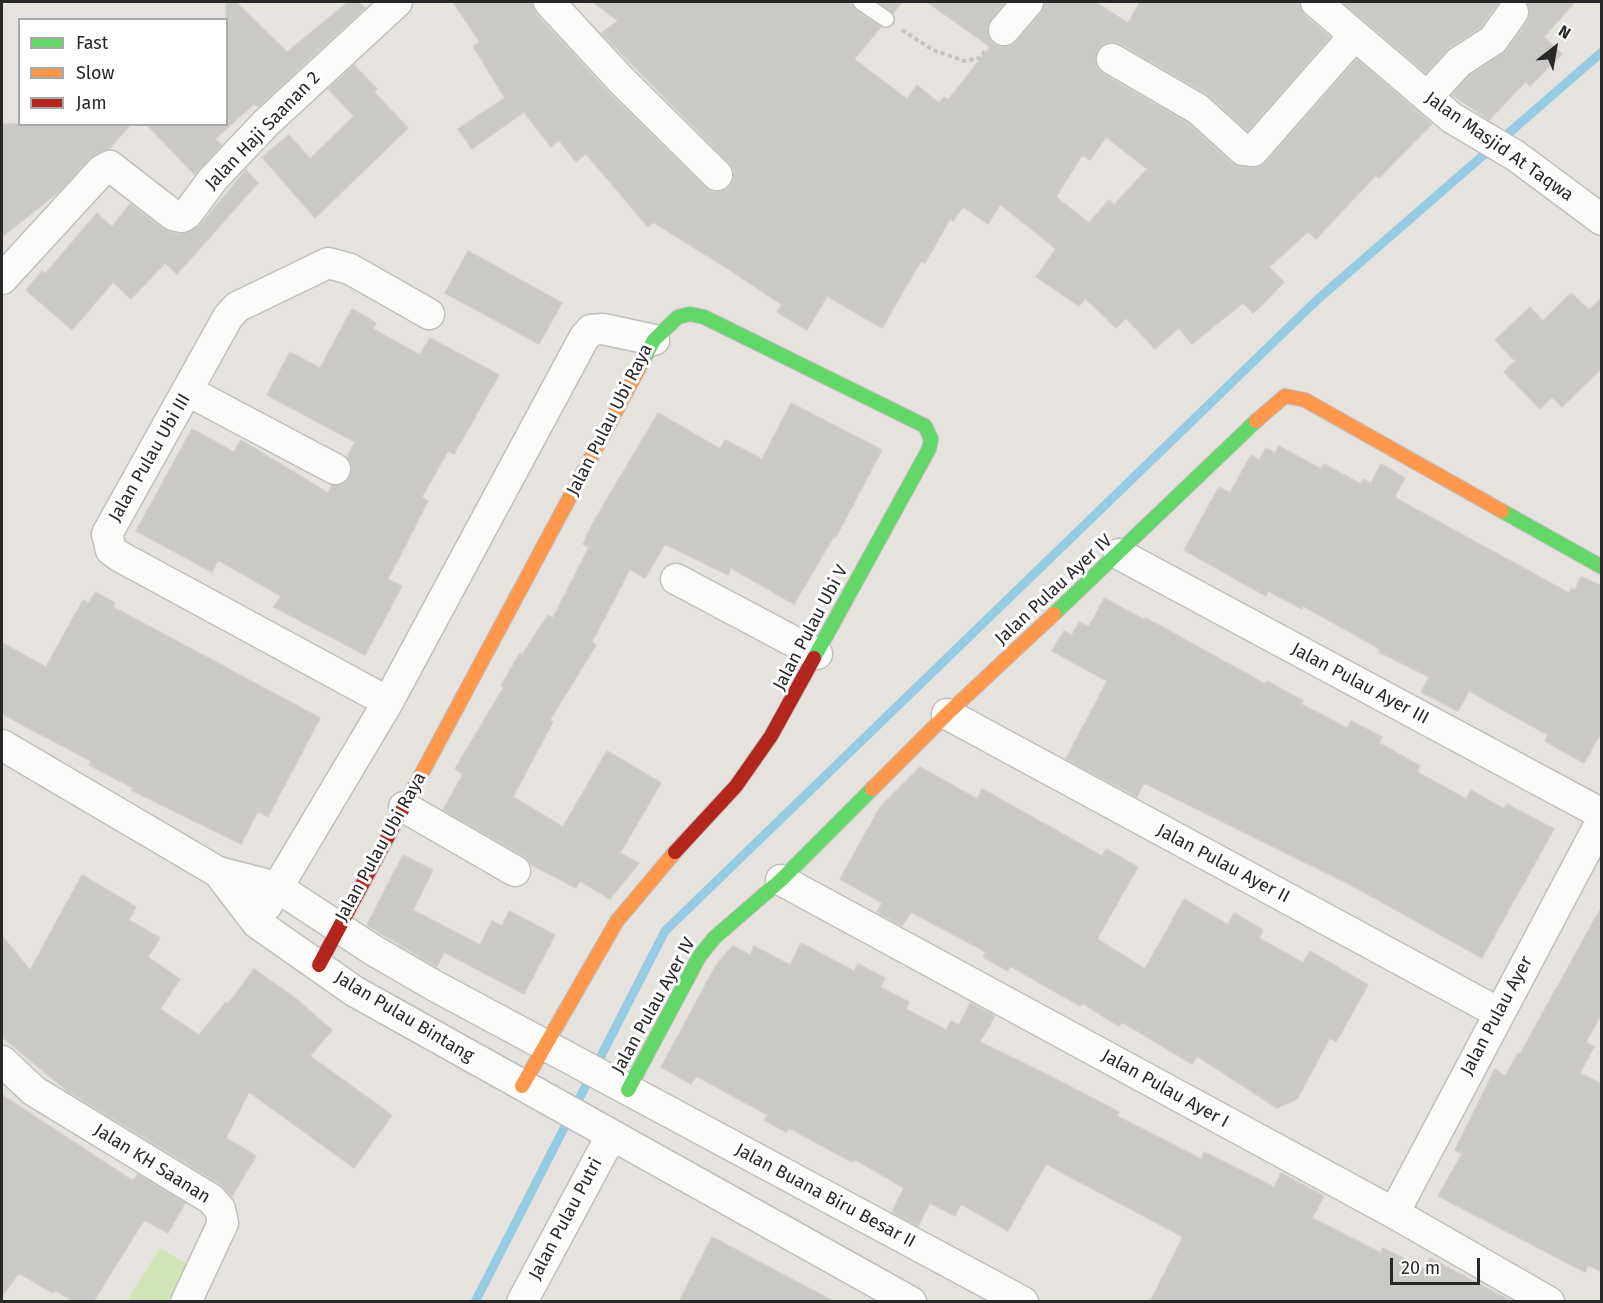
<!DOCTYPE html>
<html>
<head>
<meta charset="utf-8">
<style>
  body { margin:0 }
  #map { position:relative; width:1603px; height:1303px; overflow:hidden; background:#e6e3de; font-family:"Fira Sans",sans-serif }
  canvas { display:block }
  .frame { position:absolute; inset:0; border:3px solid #282828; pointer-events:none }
  .legend { position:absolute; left:18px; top:18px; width:210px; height:108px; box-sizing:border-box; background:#fff; border:2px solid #a9a9a9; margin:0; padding:8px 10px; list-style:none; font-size:18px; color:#282828 }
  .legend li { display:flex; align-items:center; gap:12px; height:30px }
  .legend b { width:30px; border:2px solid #a9a9a9 }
  .north { position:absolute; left:1525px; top:18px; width:60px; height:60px; -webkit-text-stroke:4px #fff; paint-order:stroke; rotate:31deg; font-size:16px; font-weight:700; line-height:24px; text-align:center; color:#282828 }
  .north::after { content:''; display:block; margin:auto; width:21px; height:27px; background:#282828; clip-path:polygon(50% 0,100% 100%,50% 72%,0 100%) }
  .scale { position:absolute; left:1390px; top:1258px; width:90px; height:27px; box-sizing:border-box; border:3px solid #282828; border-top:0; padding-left:8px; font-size:18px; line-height:21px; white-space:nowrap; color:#282828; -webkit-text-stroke:4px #fff; paint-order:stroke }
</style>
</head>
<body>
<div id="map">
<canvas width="1603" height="1303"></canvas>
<div class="frame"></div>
<ul class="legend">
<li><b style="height:8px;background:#63d668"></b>Fast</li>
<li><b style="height:8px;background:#ff974d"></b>Slow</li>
<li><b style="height:8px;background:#b3261e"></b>Jam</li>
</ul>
<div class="north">N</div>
<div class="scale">20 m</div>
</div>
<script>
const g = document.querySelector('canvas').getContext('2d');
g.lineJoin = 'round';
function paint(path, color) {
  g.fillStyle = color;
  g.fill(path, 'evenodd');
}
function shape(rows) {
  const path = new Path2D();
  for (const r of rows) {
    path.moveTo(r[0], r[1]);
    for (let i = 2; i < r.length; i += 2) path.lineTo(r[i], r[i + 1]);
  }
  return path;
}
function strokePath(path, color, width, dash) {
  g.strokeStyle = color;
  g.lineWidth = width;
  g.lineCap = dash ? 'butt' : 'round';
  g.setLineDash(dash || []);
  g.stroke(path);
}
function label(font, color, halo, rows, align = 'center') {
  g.font = font + ' "Fira Sans",sans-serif';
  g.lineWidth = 6;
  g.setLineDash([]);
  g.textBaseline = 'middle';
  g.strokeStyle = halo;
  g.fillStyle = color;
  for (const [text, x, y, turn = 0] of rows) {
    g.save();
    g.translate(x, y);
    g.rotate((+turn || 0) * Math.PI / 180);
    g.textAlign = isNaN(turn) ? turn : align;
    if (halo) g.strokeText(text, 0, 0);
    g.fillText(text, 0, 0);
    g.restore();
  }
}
paint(shape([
  [160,1248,190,1266,168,1301,132,1301,128,1299]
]), '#d1e4b6');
strokePath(shape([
  [475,1302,665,931,1318,299,1602,52]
]), '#96cbe4', 9);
const building = shape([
  [226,2,236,2,287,52,348,2,359,2,365,8,258,107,254,104,215,139,221,145,195,175,146,124,226,124,226,2],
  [453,2,532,2,536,14,609,93,705,187,713,192,729,188,733,180,734,171,729,163,601,33,618,21,593,2,851,2,856,10,881,27,854,59,907,99,917,85,939,103,944,97,948,100,990,47,927,2,1000,2,1004,4,987,27,992,43,1001,47,1010,46,1017,41,1041,13,1045,2,1095,2,1128,23,1140,2,1299,2,1304,15,1330,37,1248,131,1207,94,1121,44,1111,42,1103,44,1097,51,1097,67,1103,74,1188,123,1231,163,1241,167,1259,167,1266,162,1357,59,1432,124,1379,178,1376,175,1316,239,1308,232,1269,267,1284,282,1263,304,1253,313,1243,303,1192,344,1179,328,1155,349,1126,318,1116,328,1085,298,1079,306,1036,277,1056,249,1000,204,988,224,963,207,953,221,950,219,925,263,921,261,882,328,827,296,807,330,777,312,782,305,722,265,653,222,648,227,586,154,576,162,559,140,551,147,524,112,472,149,458,129,505,98,473,46,480,42,453,2],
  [1106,137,1147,169,1114,205,1109,200,1089,223,1056,197,1082,155,1090,160,1106,137],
  [878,2,902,2,893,13,878,2],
  [1342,2,1499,2,1481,27,1449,48,1426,73,1342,2],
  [1526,2,1575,2,1544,37,1562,54,1530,86,1526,81,1489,120,1452,95,1470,75,1507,50,1527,22,1530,13,1526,2],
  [354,65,377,89,374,92,408,128,315,218,262,157,289,135,310,159,354,116,328,89,354,65],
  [2,124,131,124,109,149,90,158,61,190,2,237,2,124],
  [246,170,258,183,177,274,165,263,131,299,113,282,72,330,26,290,42,271,45,274,97,213,112,227,130,204,163,229,178,234,190,232,201,224,246,170],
  [468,251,562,303,539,344,445,293,468,251],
  [1571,293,1589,310,1602,298,1602,368,1562,407,1552,397,1540,409,1504,372,1515,361,1495,340,1530,307,1543,321,1571,293],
  [352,309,376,323,373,329,420,355,430,338,499,375,454,454,448,451,422,497,428,501,388,579,402,586,365,655,274,607,281,596,218,560,212,572,136,531,192,429,234,452,241,440,328,493,332,485,345,483,352,469,347,457,355,442,267,395,290,352,320,368,352,309],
  [791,403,882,450,836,537,834,536,794,604,731,568,728,575,665,544,645,578,630,569,592,642,596,645,550,720,553,722,513,797,563,827,607,751,661,783,620,853,639,863,610,899,580,881,576,888,532,865,524,856,443,810,463,774,455,769,504,687,501,686,520,653,522,655,548,615,553,618,589,547,583,544,592,525,658,413,720,449,725,440,762,459,791,403],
  [1279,446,1321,469,1324,464,1361,484,1363,479,1371,483,1381,464,1405,478,1395,496,1399,500,1569,593,1572,588,1575,590,1581,577,1602,586,1602,731,1584,763,1545,741,1548,735,1469,691,1458,711,1421,692,1429,677,1379,652,1380,649,1303,606,1302,609,1268,591,1266,596,1184,550,1219,487,1230,493,1251,455,1259,460,1266,448,1275,453,1279,446],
  [95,592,115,603,113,607,320,718,268,817,258,811,241,844,131,790,133,788,89,765,91,761,2,714,2,643,46,667,83,600,89,603,95,592],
  [1104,598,1145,620,1146,618,1265,684,1267,681,1303,701,1301,704,1347,728,1351,721,1382,737,1379,743,1420,766,1417,772,1466,799,1471,790,1504,809,1507,804,1554,829,1482,958,1353,886,1144,783,1137,797,1066,759,1107,681,1052,651,1064,631,1072,635,1079,622,1089,627,1104,598],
  [920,767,977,799,982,789,1102,856,1106,849,1138,867,1097,939,1145,969,1184,899,1228,925,1234,913,1263,930,1259,938,1303,963,1310,951,1368,985,1336,1042,1330,1038,1297,1099,1277,1108,1197,1056,1192,1064,1122,1022,1119,1026,1082,1003,1080,1006,1010,966,1008,971,983,957,986,952,911,912,902,926,877,912,882,903,840,879,880,807,920,767],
  [403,855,433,870,413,910,480,945,492,921,502,926,509,911,555,935,524,994,444,952,437,967,367,925,403,855],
  [82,875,136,907,129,920,160,938,148,957,180,979,160,1009,199,1035,226,1002,228,1004,254,969,295,998,332,1030,310,1056,392,1115,354,1168,249,1092,226,1138,256,1156,232,1196,220,1184,66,1090,2,1037,2,936,30,970,82,875],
  [1602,906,1602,1013,1586,1042,1594,1047,1580,1073,1602,1084,1602,1272,1588,1265,1585,1272,1438,1196,1462,1154,1455,1150,1495,1069,1505,1076,1518,1053,1520,1054,1602,906],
  [801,943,854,971,858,964,885,978,880,987,909,1002,906,1009,946,1030,951,1021,959,1025,970,1003,995,1016,980,1042,1048,1075,1119,1112,1117,1116,1201,1159,1204,1152,1274,1187,1281,1173,1324,1196,1312,1218,1381,1253,1383,1248,1424,1269,1430,1258,1513,1302,1150,1302,1183,1237,1046,1164,1008,1231,961,1204,955,1216,930,1203,918,1226,892,1212,904,1188,854,1159,852,1162,789,1128,786,1132,764,1120,768,1115,696,1076,691,1084,661,1067,715,967,728,951,733,946,750,955,754,946,790,965,801,943],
  [2,1095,133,1181,138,1174,185,1203,168,1233,144,1220,93,1302,74,1302,55,1290,53,1293,19,1273,2,1296,2,1095],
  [712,1237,835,1302,679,1302,712,1237]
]);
paint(building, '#cbc9c5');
strokePath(building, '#d1cfca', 1.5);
const lane = shape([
  [861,2,886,19]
]);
const street = shape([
  [549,2,622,81,717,175],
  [1316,2,1452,118,1516,156,1602,220],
  [1004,30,1028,2],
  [1112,59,1198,109,1243,150,1253,151,1354,36],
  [1427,97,1459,62,1493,40,1513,12],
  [2,279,102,170,110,166,173,215,182,217,187,214,213,179,266,123,397,2],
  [188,391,335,469],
  [1119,554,1602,814],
  [676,579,817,654],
  [388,702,119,556,111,550,107,534,228,317,237,307,328,263,350,269,429,314],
  [947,714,1499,1013],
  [2,745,218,872,277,887,373,950,435,986,1023,1302],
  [404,807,515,871],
  [218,872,257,923,354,991,911,1302],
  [781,880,1394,1213,1549,1302],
  [267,905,388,702,584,338,591,330,603,329,654,340],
  [2,1061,34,1091,211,1199,220,1209,223,1223,186,1302],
  [1394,1213,1602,820],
  [522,1302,611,1136]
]);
const fast = shape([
  [639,368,654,340,678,317,690,314,704,317,925,426,931,439,929,449,814,658],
  [1502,511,1602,567],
  [1054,614,1256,421],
  [628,1090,699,957,714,938,781,880,872,789]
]);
const slow = shape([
  [1256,421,1285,396,1305,400,1502,511],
  [415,786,639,368],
  [872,789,947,714,1054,614],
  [522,1086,617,921,675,852]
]);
const jam = shape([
  [675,852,736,786,771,736,814,658],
  [319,965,415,786]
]);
strokePath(lane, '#c0bfbf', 18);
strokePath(street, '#c0bfbf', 33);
strokePath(fast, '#c0bfbf', 16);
strokePath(slow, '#c0bfbf', 16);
strokePath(jam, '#c0bfbf', 16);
strokePath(shape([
  [902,30,933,50,964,61,980,58,985,51]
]), '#c6c5c5', 4, [4.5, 3]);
strokePath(lane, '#fbfbfa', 15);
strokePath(street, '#fbfbfa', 30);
strokePath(fast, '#63d668', 14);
strokePath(slow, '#ff974d', 14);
strokePath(jam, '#b3261e', 14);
label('18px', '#282828', '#fff', [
  ["Jalan Haji Saanan 2",263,131,-46],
  ["Jalan Masjid At Taqwa",1499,147,35],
  ["Jalan Pulau Ubi Raya",610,420,-63],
  ["Jalan Pulau Ubi III",150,458,-60],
  ["Jalan Pulau Ayer IV",1054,590,-43],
  ["Jalan Pulau Ubi V",811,628,-62],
  ["Jalan Pulau Ayer III",1360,684,28],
  ["Jalan Pulau Ubi Raya",381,847,-61],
  ["Jalan Pulau Ayer II",1223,864,28],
  ["Jalan Pulau Ayer IV",654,1006,-61],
  ["Jalan Pulau Ayer",1497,1016,-62],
  ["Jalan Pulau Bintang",404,1017,31],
  ["Jalan Pulau Ayer I",1165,1089,29],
  ["Jalan KH Saanan",152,1164,32],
  ["Jalan Buana Biru Besar II",825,1196,28],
  ["Jalan Pulau Putri",566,1219,-62]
]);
</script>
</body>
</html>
